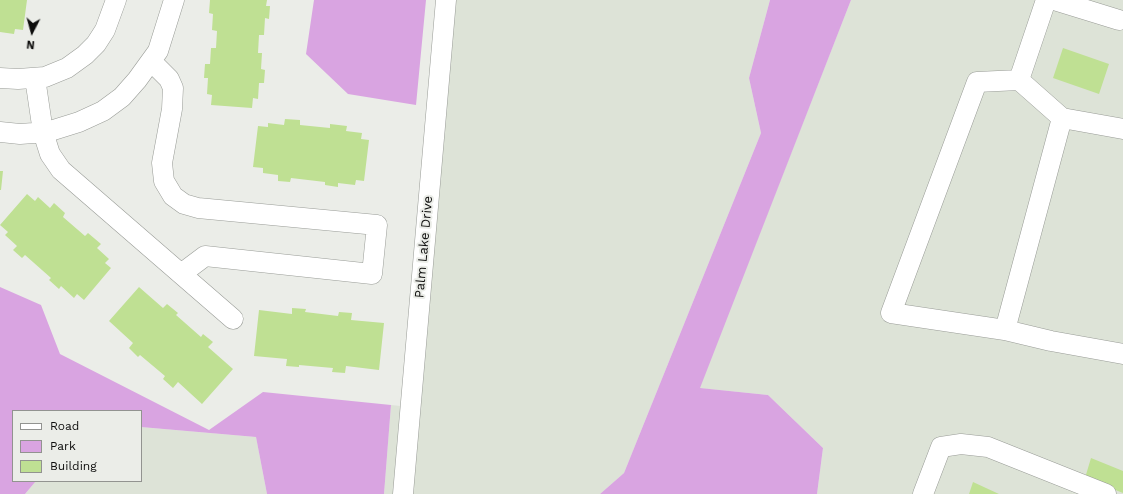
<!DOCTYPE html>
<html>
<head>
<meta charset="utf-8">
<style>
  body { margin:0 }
  #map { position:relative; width:1123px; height:494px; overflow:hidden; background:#ebede8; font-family:"Work Sans",sans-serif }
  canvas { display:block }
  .legend { position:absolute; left:12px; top:410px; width:130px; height:72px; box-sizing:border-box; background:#ebede8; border:1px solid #929390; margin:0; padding:5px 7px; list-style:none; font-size:12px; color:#0d0d0c }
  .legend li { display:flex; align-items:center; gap:8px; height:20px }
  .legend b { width:20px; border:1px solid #929390 }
  .north { position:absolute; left:12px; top:12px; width:40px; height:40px; -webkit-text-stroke:3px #ebede8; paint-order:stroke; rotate:186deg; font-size:11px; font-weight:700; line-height:16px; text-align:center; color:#0d0d0c }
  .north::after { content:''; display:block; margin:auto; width:14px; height:18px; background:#0d0d0c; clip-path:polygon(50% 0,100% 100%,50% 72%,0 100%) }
</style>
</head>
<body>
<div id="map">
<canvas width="1123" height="494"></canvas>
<ul class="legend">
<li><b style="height:5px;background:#fff"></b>Road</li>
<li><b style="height:11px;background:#d9a4e1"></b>Park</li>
<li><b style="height:11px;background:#bfe093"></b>Building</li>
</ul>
<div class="north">N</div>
</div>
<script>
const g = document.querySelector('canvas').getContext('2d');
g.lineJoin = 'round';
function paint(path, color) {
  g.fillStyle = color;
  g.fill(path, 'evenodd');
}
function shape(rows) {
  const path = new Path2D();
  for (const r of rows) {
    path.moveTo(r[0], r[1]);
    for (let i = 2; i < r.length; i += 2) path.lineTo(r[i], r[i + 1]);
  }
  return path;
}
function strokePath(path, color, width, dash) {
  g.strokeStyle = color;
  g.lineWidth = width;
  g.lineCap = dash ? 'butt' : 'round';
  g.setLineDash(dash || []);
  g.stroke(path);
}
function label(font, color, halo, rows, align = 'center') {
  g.font = font + ' "Work Sans",sans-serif';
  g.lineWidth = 4;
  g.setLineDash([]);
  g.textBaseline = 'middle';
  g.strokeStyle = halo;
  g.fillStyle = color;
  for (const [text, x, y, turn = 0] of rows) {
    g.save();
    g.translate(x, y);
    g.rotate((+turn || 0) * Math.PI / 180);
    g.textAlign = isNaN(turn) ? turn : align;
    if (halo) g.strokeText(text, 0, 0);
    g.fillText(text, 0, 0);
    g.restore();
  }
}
paint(shape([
  [456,0,770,0,749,78,761,133,624,473,600,494,384,494,391,405,419,408],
  [851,0,1123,0,1123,494,817,494,823,448,768,395,699,388],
  [141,427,256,437,267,494,25,494,36,481,141,481]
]), '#dde3d7');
paint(shape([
  [314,0,426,0,416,105,348,94,306,54],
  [770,0,851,0,700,388,768,395,823,448,817,494,600,494,624,473,761,133,749,78],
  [0,287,41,305,60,354,209,430,263,392,391,405,384,494,267,494,256,437,141,427,141,411,13,411,13,481,36,481,25,494,0,494]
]), '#d9a4e1');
paint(shape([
  [0,0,27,0,23,30,15,29,14,34,0,32],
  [210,0,267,0,266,6,270,6,269,19,265,18,264,35,259,35,258,53,262,53,261,69,265,70,264,83,259,83,258,99,253,98,252,108,211,105,212,95,207,94,208,78,204,78,205,64,210,64,211,48,216,48,217,31,212,30,213,14,209,13],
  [1063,48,1109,64,1099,94,1053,78],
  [285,119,300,120,300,125,330,128,330,124,347,126,346,131,362,133,361,139,369,140,364,181,356,180,355,185,338,183,338,187,325,185,325,182,291,178,290,182,278,181,278,175,263,173,263,168,253,167,258,126,268,127,268,123,284,125],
  [0,171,3,171,1,190,0,190],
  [27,194,35,201,38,197,50,208,54,203,65,213,63,217,85,236,88,233,101,244,97,248,109,259,105,263,111,268,84,300,77,294,74,298,61,286,59,289,49,280,51,278,25,255,22,258,13,250,17,246,5,235,8,232,0,225],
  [139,287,163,308,167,304,178,313,176,315,201,337,203,334,213,342,208,347,233,369,202,404,178,382,173,388,163,379,165,376,140,355,138,357,129,348,133,343,109,321],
  [292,308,306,309,305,312,338,316,339,312,352,313,351,320,384,323,379,370,346,366,345,373,332,372,333,368,299,365,299,367,286,366,287,359,254,356,259,310,292,314],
  [1091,458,1123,471,1123,493,1085,478],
  [973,482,999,494,969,494]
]), '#bfe093');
const minor = shape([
  [1054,0,1119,20],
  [151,61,169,79,173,88,172,109,162,163,164,181,173,196,184,204,198,208,377,225,372,274,205,256,181,274],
  [0,78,18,79,45,77,67,68,85,55,96,44,105,30,116,0],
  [35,78,43,132,50,154,61,170,233,319],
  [1019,80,1046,0],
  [1123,129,1062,118,1019,80,977,82,891,313,1005,330,1051,341,1123,354],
  [0,132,20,134,47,132,79,122,103,111,122,97,137,80,158,51,174,0],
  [1005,330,1062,118],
  [403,494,446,0],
  [923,494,941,447,961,444,988,447,1106,494]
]);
strokePath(minor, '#999c97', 21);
strokePath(minor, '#fff', 20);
label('13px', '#0d0d0c', '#ebede8', [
  ["Palm Lake Drive",424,247,-85]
]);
</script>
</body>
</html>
